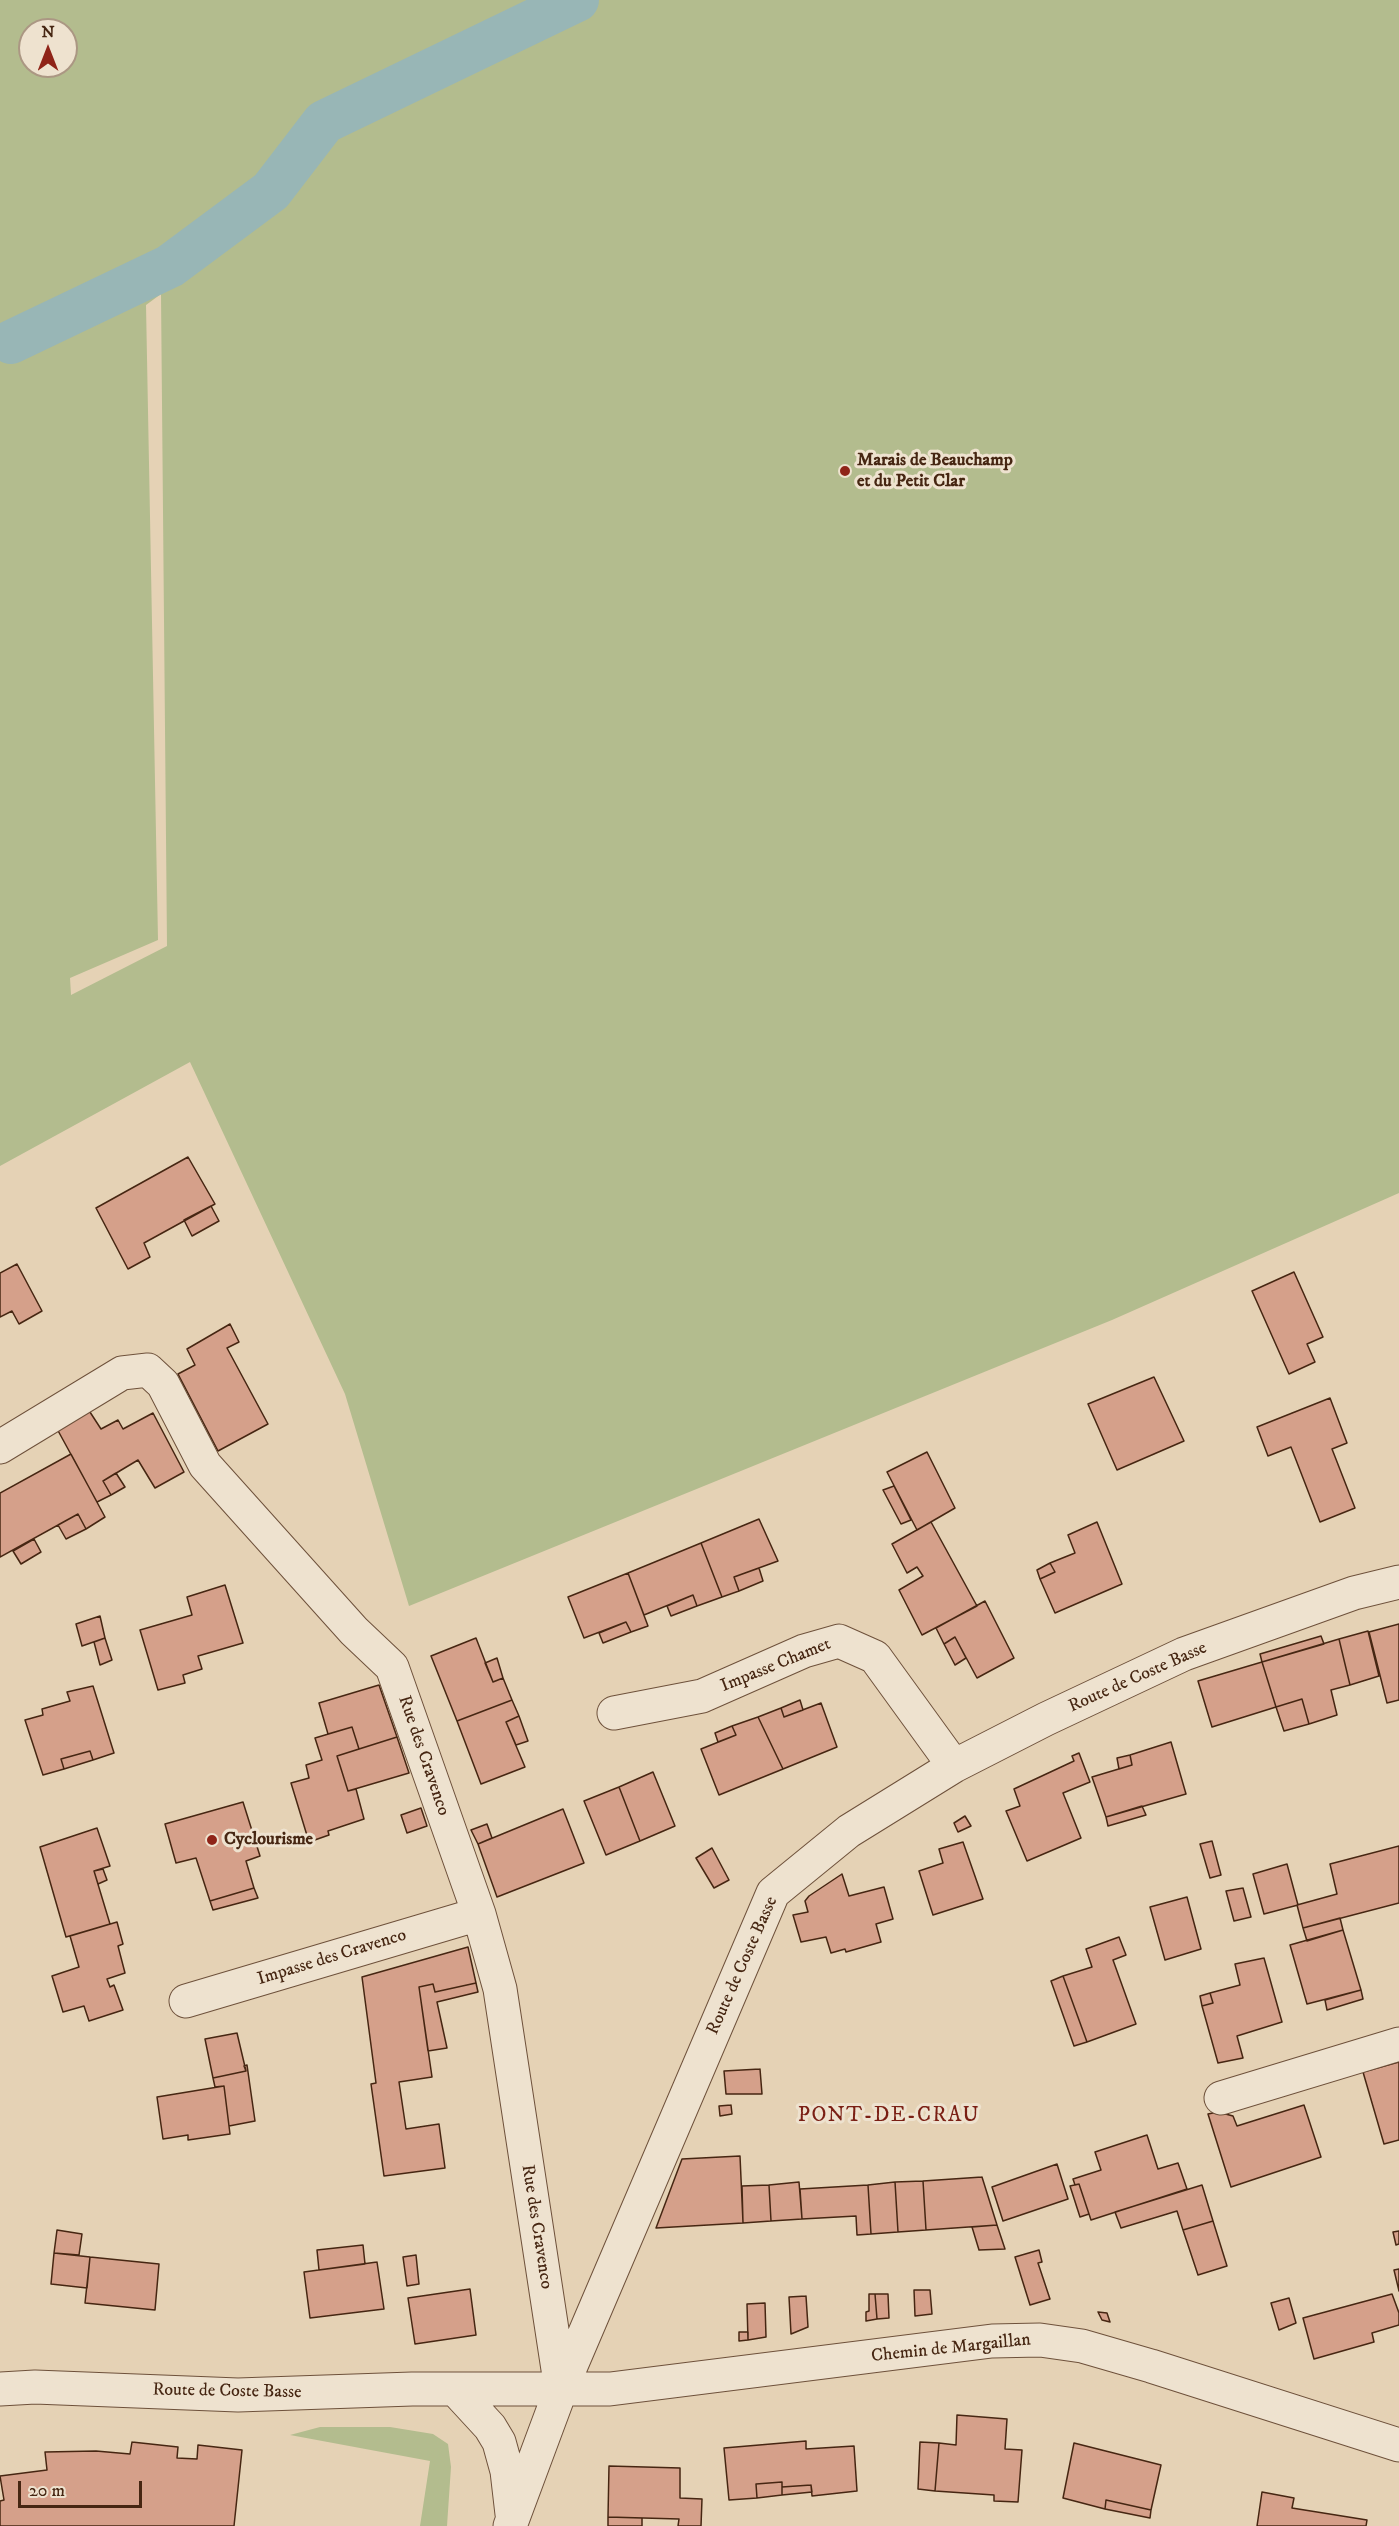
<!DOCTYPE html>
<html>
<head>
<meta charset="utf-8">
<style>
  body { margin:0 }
  #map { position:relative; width:1399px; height:2526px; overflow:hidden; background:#e5d2b5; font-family:"IM FELL DW Pica",serif }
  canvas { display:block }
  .north { position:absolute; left:18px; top:18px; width:60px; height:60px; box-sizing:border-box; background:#eee2cf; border:2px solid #ab9783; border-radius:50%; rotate:0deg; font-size:16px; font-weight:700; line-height:24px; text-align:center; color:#462612 }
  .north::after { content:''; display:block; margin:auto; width:21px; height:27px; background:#8f2418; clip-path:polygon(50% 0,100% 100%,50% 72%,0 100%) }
  .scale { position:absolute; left:18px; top:2481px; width:124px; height:27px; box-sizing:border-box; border:3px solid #462612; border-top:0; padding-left:8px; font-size:18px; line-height:21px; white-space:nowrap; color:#462612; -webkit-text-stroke:4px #eee2cf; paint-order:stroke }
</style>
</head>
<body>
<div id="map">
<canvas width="1399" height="2526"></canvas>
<div class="north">N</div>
<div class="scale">20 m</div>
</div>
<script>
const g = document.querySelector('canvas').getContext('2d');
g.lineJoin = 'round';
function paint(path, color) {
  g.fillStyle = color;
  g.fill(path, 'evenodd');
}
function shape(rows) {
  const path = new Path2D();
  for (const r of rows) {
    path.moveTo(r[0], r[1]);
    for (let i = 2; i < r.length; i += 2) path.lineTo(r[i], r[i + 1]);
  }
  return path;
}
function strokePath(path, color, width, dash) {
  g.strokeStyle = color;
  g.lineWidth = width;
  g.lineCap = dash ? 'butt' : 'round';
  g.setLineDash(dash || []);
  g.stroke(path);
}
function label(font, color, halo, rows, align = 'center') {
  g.font = font + ' "IM FELL DW Pica",serif';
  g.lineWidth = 6;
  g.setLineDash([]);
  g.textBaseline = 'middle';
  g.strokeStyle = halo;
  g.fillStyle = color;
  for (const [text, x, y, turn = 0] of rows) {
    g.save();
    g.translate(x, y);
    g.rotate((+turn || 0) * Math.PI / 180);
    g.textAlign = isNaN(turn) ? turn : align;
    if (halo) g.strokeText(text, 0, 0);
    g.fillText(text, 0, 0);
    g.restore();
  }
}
paint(shape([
  [0,0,1399,0,1399,1193,1112,1320,409,1606,345,1394,190,1062,0,1166],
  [30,30,66,30,66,66,30,66],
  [161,294,167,946,71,995,70,978,158,940,146,305],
  [320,2427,390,2427,433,2434,448,2444,451,2467,447,2526,420,2526,430,2461,290,2435]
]), '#b3bc8e');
strokePath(shape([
  [11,342,170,266,271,191,324,122,577,0]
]), '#98b6b6', 44);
const building = shape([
  [188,1157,215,1204,144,1243,150,1257,128,1269,96,1208,188,1157],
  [211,1206,219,1221,192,1236,184,1220,211,1206],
  [17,1264,42,1311,19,1324,12,1311,0,1317,0,1273,17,1264],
  [1294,1272,1323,1337,1307,1344,1315,1362,1289,1374,1252,1291,1294,1272],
  [230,1324,239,1342,227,1348,268,1424,218,1451,178,1374,195,1365,187,1349,230,1324],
  [1154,1377,1184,1441,1117,1470,1088,1404,1154,1377],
  [1330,1398,1347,1443,1332,1449,1355,1508,1320,1522,1291,1447,1268,1456,1257,1427,1330,1398],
  [88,1409,101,1429,118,1420,123,1429,153,1413,184,1472,155,1488,138,1460,103,1481,111,1495,97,1502,56,1427,88,1409],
  [927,1452,955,1508,917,1530,887,1472,927,1452],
  [71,1454,105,1517,86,1529,78,1514,0,1557,0,1493,71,1454],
  [116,1473,125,1487,111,1495,103,1481,116,1473],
  [894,1486,911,1520,901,1524,883,1490,894,1486],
  [78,1514,86,1529,66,1539,58,1525,78,1514],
  [759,1519,778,1561,734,1577,739,1591,722,1597,701,1543,759,1519],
  [931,1522,977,1606,922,1635,899,1590,923,1576,917,1567,907,1573,892,1544,931,1522],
  [1097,1522,1122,1584,1055,1613,1040,1579,1055,1572,1050,1563,1075,1553,1068,1535,1097,1522],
  [34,1539,41,1552,21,1564,13,1551,34,1539],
  [701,1543,722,1597,697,1606,693,1595,644,1615,628,1573,701,1543],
  [1050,1563,1055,1572,1040,1579,1037,1570,1050,1563],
  [759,1568,763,1581,739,1591,734,1577,759,1568],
  [628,1573,648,1626,631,1632,626,1622,584,1638,568,1597,628,1573],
  [225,1585,243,1643,198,1656,202,1669,183,1675,185,1683,158,1690,140,1630,192,1615,187,1597,225,1585],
  [693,1595,697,1606,671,1616,667,1606,693,1595],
  [985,1601,1014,1658,977,1678,955,1637,944,1644,936,1628,985,1601],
  [100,1616,105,1638,82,1646,76,1624,100,1616],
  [626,1622,631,1632,603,1643,599,1633,626,1622],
  [1399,1624,1399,1700,1387,1703,1369,1632,1399,1624],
  [1368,1631,1379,1676,1350,1685,1339,1639,1368,1631],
  [1321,1636,1324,1644,1262,1662,1260,1654,1321,1636],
  [955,1637,966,1658,955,1665,944,1644,955,1637],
  [105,1638,112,1660,100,1665,94,1642,105,1638],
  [476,1638,493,1682,503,1678,512,1700,457,1721,431,1656,476,1638],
  [1339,1639,1350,1685,1331,1690,1337,1715,1309,1724,1302,1699,1276,1707,1262,1662,1339,1639],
  [497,1658,503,1678,493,1682,485,1663,497,1658],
  [1262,1662,1276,1707,1212,1727,1198,1681,1262,1662],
  [379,1685,397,1737,359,1749,352,1727,328,1734,319,1703,379,1685],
  [93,1686,114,1753,93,1760,90,1751,61,1759,64,1769,43,1775,25,1720,43,1715,42,1709,70,1701,67,1692,93,1686],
  [1302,1699,1309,1724,1284,1731,1276,1707,1302,1699],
  [512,1700,519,1716,506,1722,525,1767,481,1784,457,1721,512,1700],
  [800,1700,803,1710,784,1717,781,1708,800,1700],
  [821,1703,837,1747,783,1769,758,1717,781,1708,784,1717,821,1703],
  [519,1716,528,1741,516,1745,506,1722,519,1716],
  [758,1717,783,1769,719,1795,701,1749,736,1735,732,1726,758,1717],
  [732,1726,736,1735,718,1742,715,1733,732,1726],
  [352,1727,359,1749,337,1756,348,1791,356,1789,364,1819,328,1831,329,1835,309,1842,291,1783,309,1778,306,1765,322,1760,315,1738,352,1727],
  [397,1737,409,1773,348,1791,337,1756,397,1737],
  [1171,1742,1186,1794,1106,1817,1092,1777,1132,1765,1130,1755,1171,1742],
  [90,1751,93,1760,64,1769,61,1759,90,1751],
  [1079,1753,1090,1782,1063,1793,1081,1838,1027,1861,1006,1811,1020,1806,1014,1789,1074,1761,1072,1756,1079,1753],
  [1130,1755,1132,1765,1119,1769,1117,1758,1130,1755],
  [653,1772,675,1826,640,1841,619,1787,653,1772],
  [619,1787,640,1841,606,1855,584,1801,619,1787],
  [243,1802,260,1856,246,1861,254,1888,210,1901,196,1858,176,1863,165,1824,243,1802],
  [1142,1806,1146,1815,1108,1826,1106,1817,1142,1806],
  [421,1808,427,1826,407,1833,401,1815,421,1808],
  [563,1809,584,1863,497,1897,478,1844,563,1809],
  [965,1816,971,1826,958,1832,954,1823,965,1816],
  [487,1824,492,1838,478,1844,471,1830,487,1824],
  [97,1828,110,1866,94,1871,110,1924,66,1937,40,1847,97,1828],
  [1212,1841,1221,1875,1210,1878,1200,1844,1212,1841],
  [963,1842,983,1899,933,1915,919,1871,943,1863,939,1849,963,1842],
  [1399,1846,1399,1903,1303,1928,1297,1905,1337,1894,1330,1864,1399,1846],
  [712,1848,729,1880,714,1888,696,1858,712,1848],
  [1287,1864,1298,1905,1264,1914,1253,1874,1287,1864],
  [103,1869,107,1880,98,1884,94,1871,103,1869],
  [842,1874,849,1896,884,1887,893,1919,876,1924,881,1942,846,1952,845,1949,831,1953,826,1937,801,1942,793,1915,808,1912,805,1901,809,1896,842,1874],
  [254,1888,258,1898,213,1910,210,1901,254,1888],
  [1243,1888,1251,1917,1234,1921,1226,1891,1243,1888],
  [1187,1897,1201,1949,1165,1960,1150,1907,1187,1897],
  [1340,1918,1343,1930,1307,1941,1303,1928,1340,1918],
  [117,1922,123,1944,118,1946,125,1973,107,1979,110,1987,114,1985,123,2010,89,2021,84,2006,63,2012,52,1976,79,1967,70,1936,117,1922],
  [1343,1930,1361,1990,1307,2004,1290,1945,1343,1930],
  [1119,1937,1126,1955,1113,1960,1136,2024,1087,2042,1063,1976,1092,1967,1086,1949,1119,1937],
  [468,1947,476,1983,435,1992,433,1984,419,1987,432,2077,399,2082,406,2129,439,2124,445,2168,384,2176,371,2084,376,2083,362,1977,468,1947],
  [1264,1958,1282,2022,1237,2036,1243,2058,1218,2063,1202,2006,1213,2003,1210,1993,1240,1985,1235,1964,1264,1958],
  [1063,1976,1087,2042,1074,2046,1051,1981,1063,1976],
  [476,1983,478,1992,437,2002,447,2048,428,2051,419,1987,433,1984,435,1992,476,1983],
  [1361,1990,1363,1999,1327,2010,1325,2000,1361,1990],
  [1210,1993,1213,2003,1202,2006,1200,1996,1210,1993],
  [237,2033,246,2071,213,2078,205,2039,237,2033],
  [1399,2062,1399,2140,1384,2144,1363,2072,1399,2062],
  [247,2065,255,2121,229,2126,224,2086,215,2087,213,2078,246,2071,244,2066,247,2065],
  [760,2069,762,2094,726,2094,724,2071,760,2069],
  [224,2086,230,2134,188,2140,188,2135,163,2139,157,2097,224,2086],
  [731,2105,732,2114,720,2116,719,2106,731,2105],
  [1304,2105,1321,2157,1231,2187,1208,2114,1218,2112,1233,2116,1237,2126,1304,2105],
  [1147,2135,1158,2169,1178,2163,1187,2189,1091,2220,1079,2184,1075,2185,1073,2179,1101,2170,1095,2152,1147,2135],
  [740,2156,743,2223,656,2228,682,2159,740,2156],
  [1057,2164,1068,2199,1003,2221,992,2187,1057,2164],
  [982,2177,997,2225,926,2230,923,2181,982,2177],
  [923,2181,926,2230,898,2232,895,2182,923,2181],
  [799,2182,802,2219,771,2221,769,2185,799,2182],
  [895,2182,898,2232,871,2234,868,2185,895,2182],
  [1079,2184,1089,2214,1080,2217,1070,2186,1079,2184],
  [769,2185,771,2221,743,2223,742,2186,769,2185],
  [868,2185,871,2234,857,2235,856,2216,802,2219,800,2189,868,2185],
  [1202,2185,1213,2221,1183,2230,1177,2211,1121,2228,1115,2212,1202,2185],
  [1213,2221,1227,2266,1198,2275,1183,2230,1213,2221],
  [997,2225,1005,2249,979,2250,972,2227,997,2225],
  [57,2230,82,2234,79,2255,54,2253,57,2230],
  [1399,2231,1399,2244,1396,2245,1393,2232,1399,2231],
  [363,2245,365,2264,319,2270,317,2250,363,2245],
  [1039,2250,1042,2262,1038,2263,1050,2299,1030,2305,1015,2257,1039,2250],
  [54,2253,90,2257,87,2288,51,2284,54,2253],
  [416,2255,419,2284,407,2286,403,2257,416,2255],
  [90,2257,159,2264,155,2310,85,2303,90,2257],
  [377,2262,384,2309,310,2318,304,2272,377,2262],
  [1399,2269,1399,2291,1394,2270,1399,2269],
  [470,2289,476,2335,415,2344,408,2298,470,2289],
  [914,2290,930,2290,932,2314,915,2316,914,2290],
  [869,2294,875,2294,877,2319,866,2321,866,2312,869,2311,869,2294],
  [875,2294,888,2294,889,2318,877,2319,875,2294],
  [1392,2294,1399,2313,1399,2325,1372,2333,1374,2342,1314,2359,1303,2318,1392,2294],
  [806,2296,808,2327,791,2334,789,2297,806,2296],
  [1289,2298,1296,2323,1279,2330,1271,2303,1289,2298],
  [765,2303,766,2337,748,2340,747,2304,765,2303],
  [1098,2312,1107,2313,1110,2322,1102,2320,1098,2312],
  [739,2332,748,2332,748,2340,739,2341,739,2332],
  [957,2415,1007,2419,1005,2449,1022,2450,1018,2502,994,2501,994,2495,935,2491,939,2443,956,2445,957,2415],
  [806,2441,806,2449,854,2446,857,2491,812,2496,811,2485,782,2487,782,2482,756,2484,757,2498,729,2500,724,2448,806,2441],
  [132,2442,178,2447,177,2458,197,2459,198,2445,242,2450,234,2526,0,2526,0,2501,4,2500,0,2476,47,2470,45,2452,96,2451,130,2454,132,2442],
  [920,2442,939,2443,935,2491,918,2489,920,2442],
  [1074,2443,1161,2465,1151,2510,1106,2500,1105,2509,1063,2498,1074,2443],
  [609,2466,680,2468,680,2498,702,2499,701,2526,678,2526,679,2519,608,2517,609,2466],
  [782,2482,782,2495,757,2498,756,2484,782,2482],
  [811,2485,812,2492,782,2495,782,2487,811,2485],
  [1262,2492,1294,2498,1292,2508,1367,2520,1366,2526,1257,2526,1262,2492],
  [1106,2500,1151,2510,1150,2518,1105,2509,1106,2500],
  [608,2517,642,2518,642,2526,608,2526,608,2517]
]);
paint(building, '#d5a08a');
strokePath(building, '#462612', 1.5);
const minor = shape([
  [0,1447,122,1373,148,1370,163,1384,205,1465,354,1631,392,1667,479,1914,500,1989,561,2389],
  [614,1713,702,1696,804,1651,839,1641,875,1657,954,1766],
  [186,2001,479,1914],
  [1221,2098,1399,2044],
  [0,2389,35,2387,238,2395,412,2389,610,2389,992,2341,1040,2340,1082,2346,1151,2366,1399,2445],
  [455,2389,490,2427,499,2442,507,2471,512,2514],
  [510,2526,561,2389,773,1893,849,1831,954,1766,1046,1719,1184,1654,1354,1593,1399,1582]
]);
strokePath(minor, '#6e513b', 35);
strokePath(minor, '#eee2cf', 33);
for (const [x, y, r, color] of [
  [845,471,6,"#8f2418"],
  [212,1840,6,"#8f2418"]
]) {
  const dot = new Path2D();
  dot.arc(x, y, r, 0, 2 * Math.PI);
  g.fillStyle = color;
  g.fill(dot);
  strokePath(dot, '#eee2cf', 2);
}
label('bold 18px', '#462612', '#eee2cf', [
  ["Marais de Beauchamp",857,461],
  ["et du Petit Clar",857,482],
  ["Cyclourisme",224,1840]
], 'left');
label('18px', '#462612', '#eee2cf', [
  ["Impasse Chamet",776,1666,-22],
  ["Route de Coste Basse",1138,1678,-24],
  ["Rue des Cravenco",423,1756,71],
  ["Impasse des Cravenco",332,1958,-17],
  ["Route de Coste Basse",743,1966,-66],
  ["Rue des Cravenco",536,2227,81],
  ["Chemin de Margaillan",951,2349,-6],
  ["Route de Coste Basse",227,2392,1]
]);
g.letterSpacing = '1.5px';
label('21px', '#7a1f14', '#eee2cf', [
  ["PONT-DE-CRAU",889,2117]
]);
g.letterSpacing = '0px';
</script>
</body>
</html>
